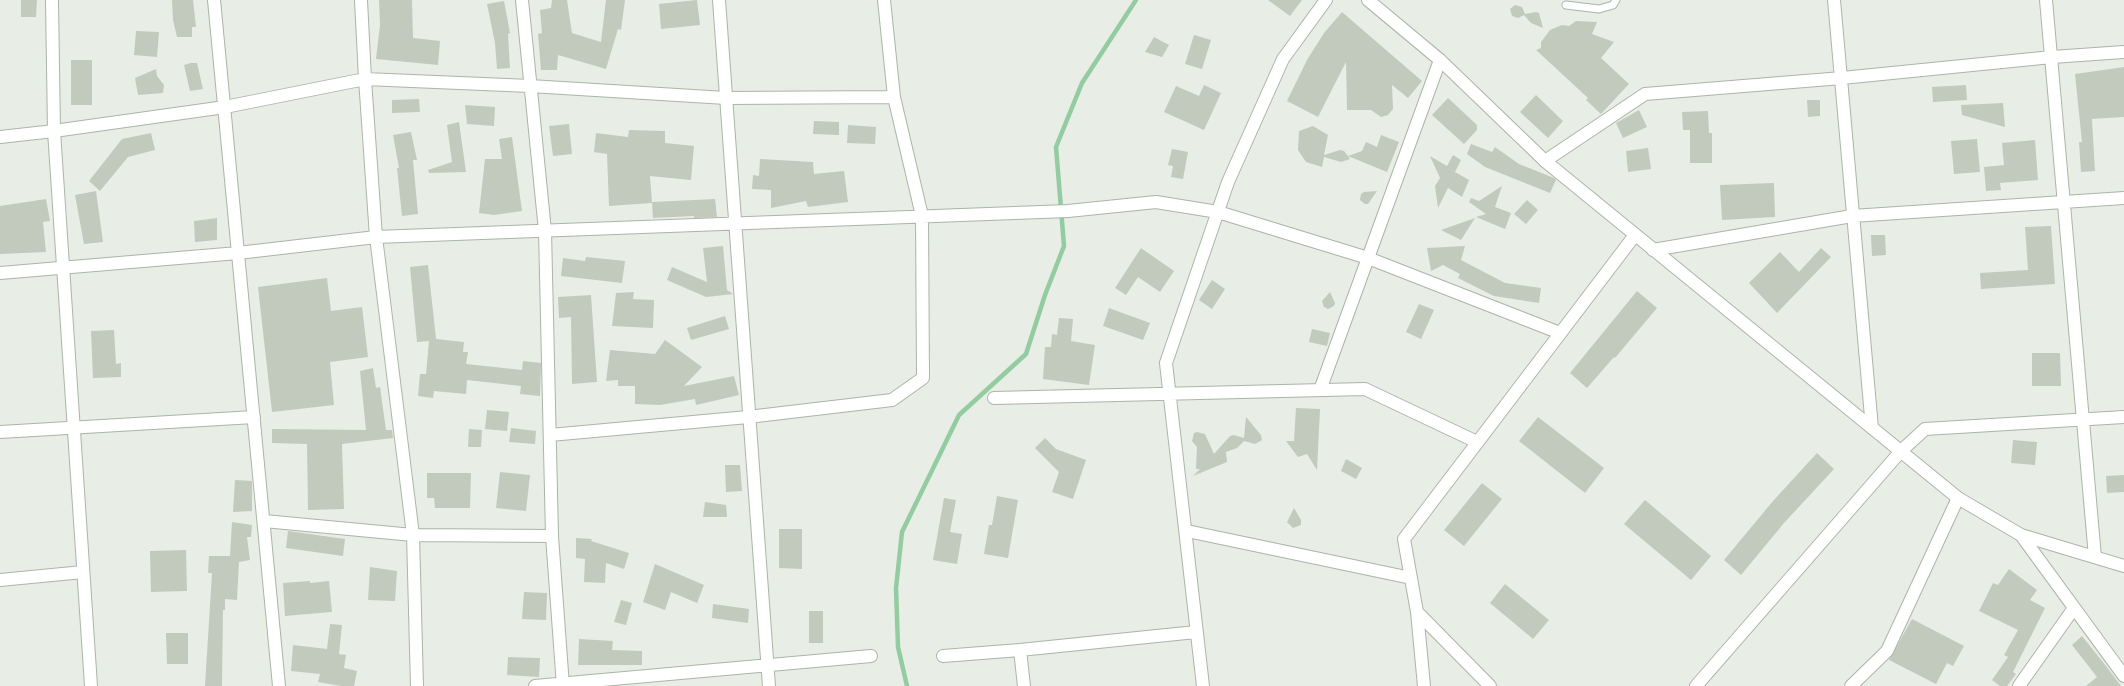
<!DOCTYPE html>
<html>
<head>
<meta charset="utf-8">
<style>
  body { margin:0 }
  canvas { display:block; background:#e8ede5 }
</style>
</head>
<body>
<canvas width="2124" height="686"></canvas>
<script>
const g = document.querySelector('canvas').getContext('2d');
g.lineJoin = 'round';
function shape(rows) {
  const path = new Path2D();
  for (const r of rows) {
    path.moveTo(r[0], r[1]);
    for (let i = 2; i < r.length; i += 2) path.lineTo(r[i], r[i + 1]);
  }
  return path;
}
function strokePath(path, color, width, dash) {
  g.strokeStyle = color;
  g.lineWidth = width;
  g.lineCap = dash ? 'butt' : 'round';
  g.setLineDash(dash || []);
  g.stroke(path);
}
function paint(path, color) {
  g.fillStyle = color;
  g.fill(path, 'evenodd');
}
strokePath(shape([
  [907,686,898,647,896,588,902,532,959,415,1026,354,1045,295,1064,246,1056,147,1082,83,1136,0]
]), '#93cca1', 4.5);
paint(shape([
  [21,0,37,0,36,17,21,17],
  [172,0,193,0,196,27,192,27,192,37,177,37,173,20],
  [379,0,412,0,413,38,440,41,438,65,376,59,380,25],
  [552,0,567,0,572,33,601,42,606,0,625,0,621,30,618,29,606,69,558,55,557,70,541,70,538,34,542,33,540,10,551,8],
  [697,0,700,25,661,29,659,4],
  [1268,0,1302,0,1290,16],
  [504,1,510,33,508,34,510,68,497,69,495,43,487,4],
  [1515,5,1522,7,1525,14,1536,12,1539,13,1543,28,1531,23,1524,15,1518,18,1512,16,1510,9],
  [1342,12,1422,81,1408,98,1392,85,1393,109,1388,115,1381,117,1371,110,1347,110,1346,62,1318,117,1287,101,1307,60,1324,33],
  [1576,21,1597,22,1592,34,1614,42,1601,58,1629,84,1601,114,1586,100,1588,98,1536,50,1541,48,1541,42,1550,30,1562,25,1569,26],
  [136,31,159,32,157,57,134,55],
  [1194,35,1211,40,1202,69,1185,64],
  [1154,37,1169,45,1162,57,1145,52],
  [71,60,92,60,92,105,71,105],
  [191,63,197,63,203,89,190,91,184,65],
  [2124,67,2124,117,2092,119,2095,171,2081,172,2079,142,2082,142,2075,74],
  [156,69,157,76,164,85,163,93,138,95,135,78],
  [1204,85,1221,93,1204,130,1164,112,1176,86,1199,96],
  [1966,85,1967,100,1933,102,1932,87],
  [1536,95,1563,121,1548,138,1520,112],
  [1448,98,1477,125,1477,130,1464,144,1432,115],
  [419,99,420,112,392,113,392,100],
  [1807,100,1820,100,1820,116,1808,117],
  [2003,103,2005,127,1962,115,1961,105],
  [465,105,495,107,494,126,467,124],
  [1639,110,1647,127,1623,138,1616,123],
  [1708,111,1709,133,1712,133,1712,163,1690,163,1690,130,1683,130,1682,112],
  [814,121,839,122,839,135,813,134],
  [459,122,466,172,429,173,428,170,452,162,447,125],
  [569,124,572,154,553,156,549,126],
  [848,125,876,127,875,144,847,143],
  [1313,126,1328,135,1324,155,1340,150,1344,151,1348,156,1362,151,1366,142,1377,147,1381,135,1399,142,1387,172,1348,156,1350,159,1341,162,1324,157,1322,167,1306,162,1298,150,1299,131],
  [629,130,665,131,665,143,694,146,691,180,650,176,652,203,609,206,607,154,594,152,596,133,628,137],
  [411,132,417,160,413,160,418,214,402,216,397,168,399,168,393,135],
  [151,133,155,150,128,157,100,191,89,181,122,139],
  [512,137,522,211,494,215,479,213,485,159,502,159,499,139],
  [1977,139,1980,172,1954,174,1951,141],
  [2035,140,2038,180,2000,183,2001,190,1986,191,1984,167,2004,165,2002,143],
  [1471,144,1492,152,1495,147,1519,164,1554,178,1556,180,1550,193,1485,167,1467,154],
  [1648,148,1651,169,1628,172,1626,151],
  [1172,149,1188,152,1183,179,1171,177,1173,166,1168,165],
  [1453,155,1461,160,1455,172,1469,180,1462,197,1448,188,1438,208,1435,186,1440,178,1430,156,1447,166],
  [760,159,813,162,814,174,844,171,848,202,808,207,806,201,771,208,771,190,752,189,753,175,759,176],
  [1774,183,1775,217,1722,220,1720,185],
  [1502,186,1495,207,1511,213,1505,229,1476,217,1486,214,1469,202,1471,198,1479,201],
  [96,191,103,242,84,244,75,195],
  [1377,191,1368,204,1365,204,1360,200,1361,194,1364,192],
  [46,199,50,221,43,222,46,252,0,254,0,206],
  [715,199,717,217,694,218,694,216,653,218,652,202],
  [1527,200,1538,210,1526,224,1514,214],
  [217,218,217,240,195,242,194,221],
  [1475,218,1461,240,1441,230],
  [2051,226,2055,284,1981,289,1980,273,2028,270,2025,227],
  [1871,235,1885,235,1886,255,1872,256],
  [723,246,727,290,733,294,706,297,667,280,672,267,707,282,703,248],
  [1465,246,1461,260,1505,283,1541,288,1539,303,1494,296,1458,278,1460,274,1443,265,1431,271,1427,248],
  [1141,248,1174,271,1160,292,1138,277,1126,295,1115,288],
  [1821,248,1831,257,1777,313,1749,283,1780,252,1799,272],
  [586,257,625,261,622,283,561,276,563,258,585,261],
  [428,265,436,339,464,342,463,352,468,352,466,364,522,370,523,361,541,363,540,396,520,394,521,386,467,380,466,394,434,391,433,398,418,396,420,374,426,374,429,341,417,342,410,267],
  [327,278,331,311,362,307,368,357,330,362,334,405,272,412,258,287],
  [1212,280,1225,289,1212,309,1199,300],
  [1637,291,1657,308,1615,358,1614,357,1587,388,1570,373],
  [634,292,633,299,654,300,653,328,612,326,616,293],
  [1330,292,1335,303,1334,306,1328,309,1324,307,1322,301],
  [591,295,597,382,572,384,571,317,559,318,558,297],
  [1419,304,1434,310,1421,339,1406,332],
  [1109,308,1150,323,1143,340,1103,326],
  [725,316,729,329,691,340,687,328],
  [1059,318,1073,319,1071,341,1095,345,1089,385,1043,379,1045,347,1051,347,1052,334,1057,335],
  [1312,329,1330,333,1327,346,1309,342],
  [114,330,116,364,121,363,121,377,93,378,91,331],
  [665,340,702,367,684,386,734,376,739,395,696,405,695,399,660,405,635,404,635,386,618,386,618,380,606,381,610,350,655,354],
  [2032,353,2060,353,2061,386,2032,386],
  [373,368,376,388,380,387,386,430,392,430,393,438,342,444,344,509,308,510,307,444,272,443,272,429,366,430,360,371],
  [1296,408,1320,409,1317,470,1307,454,1298,457,1286,441,1294,441],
  [487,410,509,412,507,431,485,429],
  [1246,417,1261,435,1262,440,1255,444,1244,441,1237,448,1226,452,1227,462,1193,476,1200,469,1196,469,1197,447,1192,441,1194,433,1197,432,1205,434,1214,454,1230,436,1234,435,1244,438],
  [1538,417,1604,468,1585,493,1519,441],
  [511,428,536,431,535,444,509,442],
  [469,429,482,430,481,447,468,447],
  [1045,438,1056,449,1086,460,1073,499,1052,492,1059,472,1035,448],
  [2013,440,2037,442,2035,465,2011,463],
  [1817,453,1834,469,1784,523,1741,575,1724,560,1773,501],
  [1346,459,1362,468,1356,479,1341,471],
  [725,465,740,465,742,491,726,492],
  [500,472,530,475,526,511,496,508],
  [427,473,471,473,470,508,435,508,434,498,427,498],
  [2124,475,2124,492,2107,493,2106,476],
  [235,480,252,481,252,511,233,512],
  [1482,483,1502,499,1464,546,1444,530],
  [997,496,1018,500,1008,558,984,554,989,525,992,525],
  [944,498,956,500,950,532,962,534,957,564,933,560],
  [1645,500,1711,556,1691,580,1624,524],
  [705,502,726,505,727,517,703,517],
  [1294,508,1301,520,1301,525,1293,528,1287,522],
  [232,522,252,525,251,537,247,537,250,560,239,562,237,600,225,599,225,610,223,610,222,686,205,686,212,573,208,573,209,556,230,556],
  [779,529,802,529,802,569,779,568],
  [288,531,345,539,343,556,286,548],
  [576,538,592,539,591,541,629,553,624,569,606,563,605,583,584,582,585,559,576,558],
  [186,550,187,591,151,592,150,551],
  [655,564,704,585,697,603,671,592,665,610,643,602],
  [370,567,397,571,395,601,368,600],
  [2009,569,2037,590,2030,600,2045,608,2013,672,2016,674,2007,686,2000,686,1992,680,2008,657,2004,655,2018,630,1979,611,1993,583,1998,585],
  [310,581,310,583,329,581,332,612,285,616,283,583],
  [1505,584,1549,620,1533,639,1490,603],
  [524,592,547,593,546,620,522,619],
  [621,600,632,603,626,625,614,622],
  [713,604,749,609,748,623,712,618],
  [809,611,823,611,823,643,809,643],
  [1912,619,1964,646,1953,666,1947,663,1936,684,1889,660],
  [330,624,342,625,339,654,346,655,344,668,357,671,354,686,341,686,318,682,320,674,291,671,293,645,327,649],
  [166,633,188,633,188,664,167,664],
  [2082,636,2106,666,2121,686,2086,686,2097,677,2072,645],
  [579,639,613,641,612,650,642,651,642,665,578,665],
  [508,657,540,658,539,677,507,675]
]), '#c2cabe');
const service = shape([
  [1566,5,1599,9,1613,5,1616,0]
]);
const minor = shape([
  [214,0,279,686],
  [361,0,365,79,376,237,413,535,417,686],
  [522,0,545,231,552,536,563,686],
  [719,0,769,686],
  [1834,0,1872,428],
  [2046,0,2095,557],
  [0,137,54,131,225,107,365,79,530,86,726,98,894,97],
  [1545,161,1645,94,1842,78,2052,57,2124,52],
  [1653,250,1852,216,2124,198],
  [0,273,238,253,376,237,1068,211,1156,202,1218,212,1368,258,1560,333],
  [1320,390,1440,60],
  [994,398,1365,389,1477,442],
  [0,432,254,417],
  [550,435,748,417,892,400,923,378,922,216,894,97,884,0],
  [264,521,413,535,552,536],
  [1187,531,1411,578],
  [2021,535,2124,676],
  [0,580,83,572],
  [1417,612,1490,686],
  [1020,650,1024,686],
  [943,656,1020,650,1196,632],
  [535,686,871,656],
  [1203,686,1166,363,1228,182,1283,59,1326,0],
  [1424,686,1417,612,1404,539,1635,235],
  [1696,686,1901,451,1925,429,2124,417],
  [1851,686,1887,651,1958,498],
  [2019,686,2074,608]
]);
const tertiary = shape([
  [52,0,54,131,91,686],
  [1368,0,1440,60,1545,161,1958,498,2021,535,2124,566]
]);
strokePath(service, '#abb5a8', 9);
strokePath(minor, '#abb5a8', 14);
strokePath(tertiary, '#abb5a8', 14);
strokePath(service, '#fff', 7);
strokePath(minor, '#fff', 12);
strokePath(tertiary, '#fff', 12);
</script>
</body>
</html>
